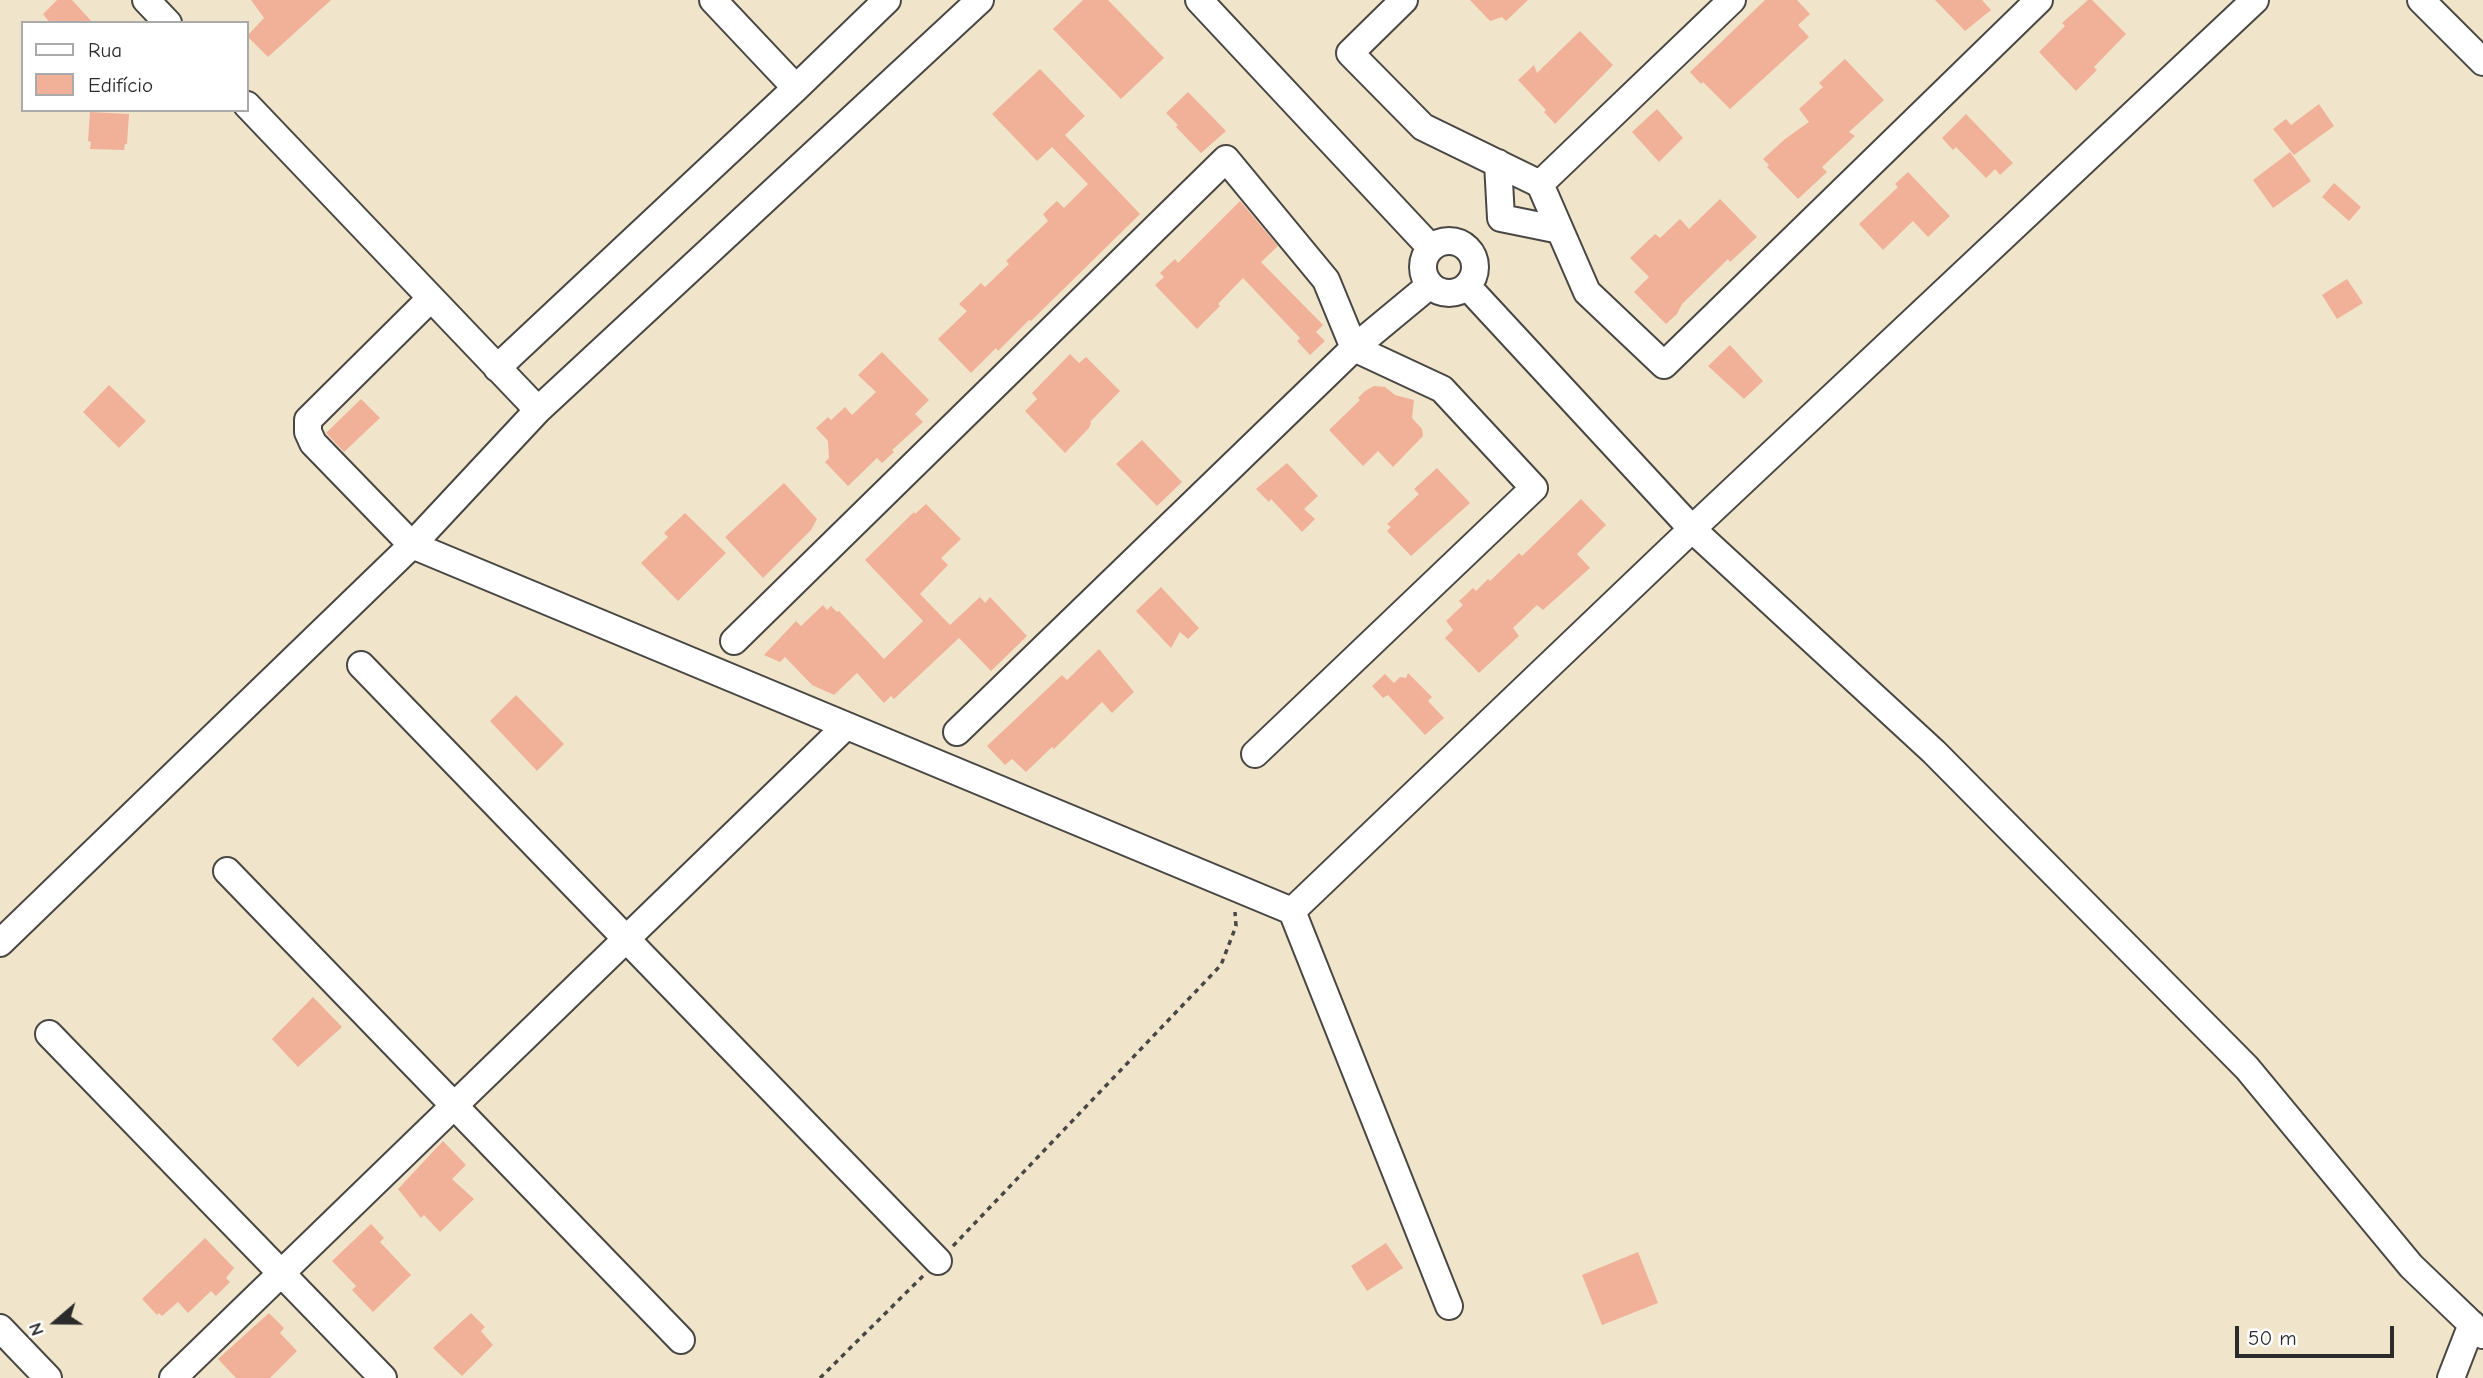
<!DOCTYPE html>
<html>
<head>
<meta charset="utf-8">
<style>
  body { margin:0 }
  #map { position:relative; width:2483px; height:1378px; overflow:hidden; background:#f0e5ca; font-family:"Comic Neue",sans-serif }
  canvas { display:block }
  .legend { position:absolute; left:21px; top:21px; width:228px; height:91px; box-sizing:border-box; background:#fff; border:2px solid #aaa; margin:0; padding:9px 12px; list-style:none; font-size:21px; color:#2b2b2b }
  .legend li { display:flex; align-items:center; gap:14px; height:35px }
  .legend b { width:35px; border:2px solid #aaa }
  .north { position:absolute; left:21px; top:1287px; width:70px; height:70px; -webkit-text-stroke:5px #fff; paint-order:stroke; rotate:250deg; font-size:19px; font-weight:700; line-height:28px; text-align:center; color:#2b2b2b }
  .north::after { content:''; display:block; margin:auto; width:24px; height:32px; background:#2b2b2b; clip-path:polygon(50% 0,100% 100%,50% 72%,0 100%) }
  .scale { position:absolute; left:2235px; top:1326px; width:159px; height:32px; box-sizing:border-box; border:4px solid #2b2b2b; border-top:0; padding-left:9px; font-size:21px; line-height:24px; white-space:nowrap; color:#2b2b2b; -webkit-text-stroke:5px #fff; paint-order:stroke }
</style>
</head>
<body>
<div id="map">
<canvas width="2483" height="1378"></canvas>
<ul class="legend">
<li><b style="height:9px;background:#fff"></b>Rua</li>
<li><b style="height:19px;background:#f0b198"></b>Edifício</li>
</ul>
<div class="north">N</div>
<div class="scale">50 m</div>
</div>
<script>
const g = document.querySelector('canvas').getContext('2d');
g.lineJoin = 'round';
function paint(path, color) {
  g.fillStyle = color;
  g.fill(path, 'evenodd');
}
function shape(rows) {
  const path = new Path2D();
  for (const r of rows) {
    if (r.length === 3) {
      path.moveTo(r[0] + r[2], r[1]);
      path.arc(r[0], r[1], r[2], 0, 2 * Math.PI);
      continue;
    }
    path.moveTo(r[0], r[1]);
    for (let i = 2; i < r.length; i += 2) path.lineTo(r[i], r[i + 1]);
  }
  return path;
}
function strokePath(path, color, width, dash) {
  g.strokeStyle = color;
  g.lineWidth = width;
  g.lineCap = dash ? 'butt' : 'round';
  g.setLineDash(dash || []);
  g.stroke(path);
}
paint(shape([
  [57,0,72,0,93,23,50,23,43,14],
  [251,0,331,0,268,57,247,36,264,18],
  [1083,0,1108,0,1164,58,1121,99,1053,29],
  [1470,0,1528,0,1506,21,1502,17,1490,21],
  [1765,0,1797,0,1810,14,1798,25,1809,37,1730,109,1703,82,1701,84,1690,72],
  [1935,0,1982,0,1991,10,1965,31],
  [2088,0,2092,0,2126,34,2094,67,2097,70,2076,91,2039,52,2065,26,2062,23],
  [1580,31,1613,65,1555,124,1544,112,1546,110,1518,80,1534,65,1537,73],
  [1845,59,1884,100,1849,132,1855,136,1822,167,1827,172,1798,199,1767,167,1769,165,1763,159,1785,139,1809,122,1799,109,1823,87,1819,83],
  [1040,69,1085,116,1065,135,1140,214,1031,321,1029,320,998,351,996,348,971,373,938,339,967,311,959,304,981,283,985,287,1009,264,1006,261,1048,221,1043,214,1057,201,1064,208,1088,184,1052,147,1037,161,992,114],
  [1188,92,1226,131,1201,153,1176,127,1178,125,1166,113],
  [2319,104,2334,126,2294,155,2273,129,2286,119,2291,125],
  [1657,109,1683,138,1659,162,1632,132],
  [90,112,129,114,127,144,125,144,124,150,90,149,91,142,88,141],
  [1966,114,2013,163,2000,175,1995,169,1986,178,1956,147,1953,150,1942,138],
  [2290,152,2311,181,2273,208,2253,180],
  [1908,172,1950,216,1928,237,1913,221,1883,250,1859,224,1898,187,1895,184],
  [2334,183,2361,207,2349,221,2322,197],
  [1720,199,1757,237,1730,262,1728,259,1682,304,1677,314,1666,324,1634,292,1649,277,1630,258,1655,234,1660,238,1680,219,1689,229],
  [1240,201,1278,246,1261,262,1323,325,1316,332,1325,341,1310,355,1297,341,1300,338,1243,278,1218,304,1220,306,1197,329,1155,285,1164,277,1160,273,1175,259,1178,263],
  [2347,279,2363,303,2337,319,2322,295],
  [1730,345,1763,381,1744,399,1708,366],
  [882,352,929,400,915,414,923,422,892,450,894,452,882,463,877,458,848,486,825,462,829,458,828,441,816,428,828,417,831,420,845,407,852,415,876,392,858,375],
  [1070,354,1079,363,1086,357,1120,391,1090,422,1091,423,1089,428,1065,453,1025,411,1037,399,1032,393],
  [109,385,146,421,119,448,83,412],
  [1374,386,1385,387,1395,395,1414,400,1412,418,1422,429,1423,436,1393,467,1378,451,1363,466,1329,430,1360,400,1358,398,1365,391],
  [361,399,380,418,344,452,326,433],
  [1142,440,1182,482,1157,506,1116,464],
  [1287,463,1318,496,1304,509,1315,519,1302,532,1271,499,1269,502,1256,489],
  [1437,468,1470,503,1411,556,1387,531,1391,527,1387,524,1419,494,1414,489],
  [784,483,817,519,811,530,763,578,725,537],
  [1581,499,1606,525,1577,554,1590,568,1543,610,1537,605,1513,628,1519,636,1479,673,1445,638,1453,630,1446,621,1463,605,1459,601,1473,588,1476,591,1488,579,1490,581,1519,553,1522,556],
  [926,504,961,539,941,558,948,565,920,594,950,625,980,597,985,603,990,597,1027,636,991,671,959,638,894,699,891,696,884,703,857,673,834,695,812,685,785,657,780,662,764,655,796,621,801,626,823,605,827,610,831,606,837,612,839,611,884,659,923,621,865,560,914,512,915,514],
  [685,513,726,553,678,601,641,563,668,537,664,533],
  [1161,587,1199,628,1188,639,1180,632,1171,648,1136,611],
  [1099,649,1134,692,1112,713,1102,702,1054,749,1052,747,1026,772,1012,759,1005,765,987,746,1062,675,1067,680],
  [1408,673,1432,697,1428,701,1444,718,1425,735,1388,695,1383,698,1372,686,1385,674,1394,683,1400,677,1406,678],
  [516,695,564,744,537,771,490,721],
  [313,997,342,1027,298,1067,272,1039],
  [443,1141,466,1165,452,1179,474,1199,440,1232,424,1215,421,1218,398,1189],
  [371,1224,384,1238,380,1242,411,1275,373,1312,352,1290,356,1286,332,1261],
  [205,1238,234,1268,226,1278,230,1282,216,1296,211,1291,188,1313,178,1302,162,1316,159,1313,157,1315,142,1299],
  [1386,1243,1403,1268,1367,1291,1351,1266],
  [1638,1252,1658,1303,1602,1325,1582,1275],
  [269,1313,284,1328,280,1333,297,1351,270,1378,236,1378,218,1359],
  [471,1313,485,1327,481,1331,493,1345,462,1376,433,1348]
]), '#f0b198');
const minor = shape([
  [146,0,168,23],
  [713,0,796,88],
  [1199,0,1431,248],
  [1404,0,1350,53,1423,127,1540,184,1587,292,1664,365,2039,0],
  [2421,0,2483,62],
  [247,105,538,410],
  [1498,163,1501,218],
  [1540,184,1732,0],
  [1501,218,1560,230],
  [1449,267,26],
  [1467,286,1692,529,1934,752,2247,1068,2411,1266,2483,1335],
  [431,298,308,420,308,432,313,443,412,545,1292,911,1449,1306],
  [497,368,796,88,887,0],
  [734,641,1226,159,1326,280,1354,348,1442,389,1534,488,1255,754],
  [361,665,938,1261],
  [957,732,1354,348,1430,285],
  [227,871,681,1340],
  [1292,911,1692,529,2255,0],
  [0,943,412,545,538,410,980,0],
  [49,1034,383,1378],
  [0,1328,48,1378],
  [173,1378,846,726],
  [2451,1378,2472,1324]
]);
strokePath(minor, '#494743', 30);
strokePath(shape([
  [953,1246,1221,965,1236,926,1235,912],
  [820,1378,923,1276]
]), '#494743', 3.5, [5, 5]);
strokePath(minor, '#fff', 26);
</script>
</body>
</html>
